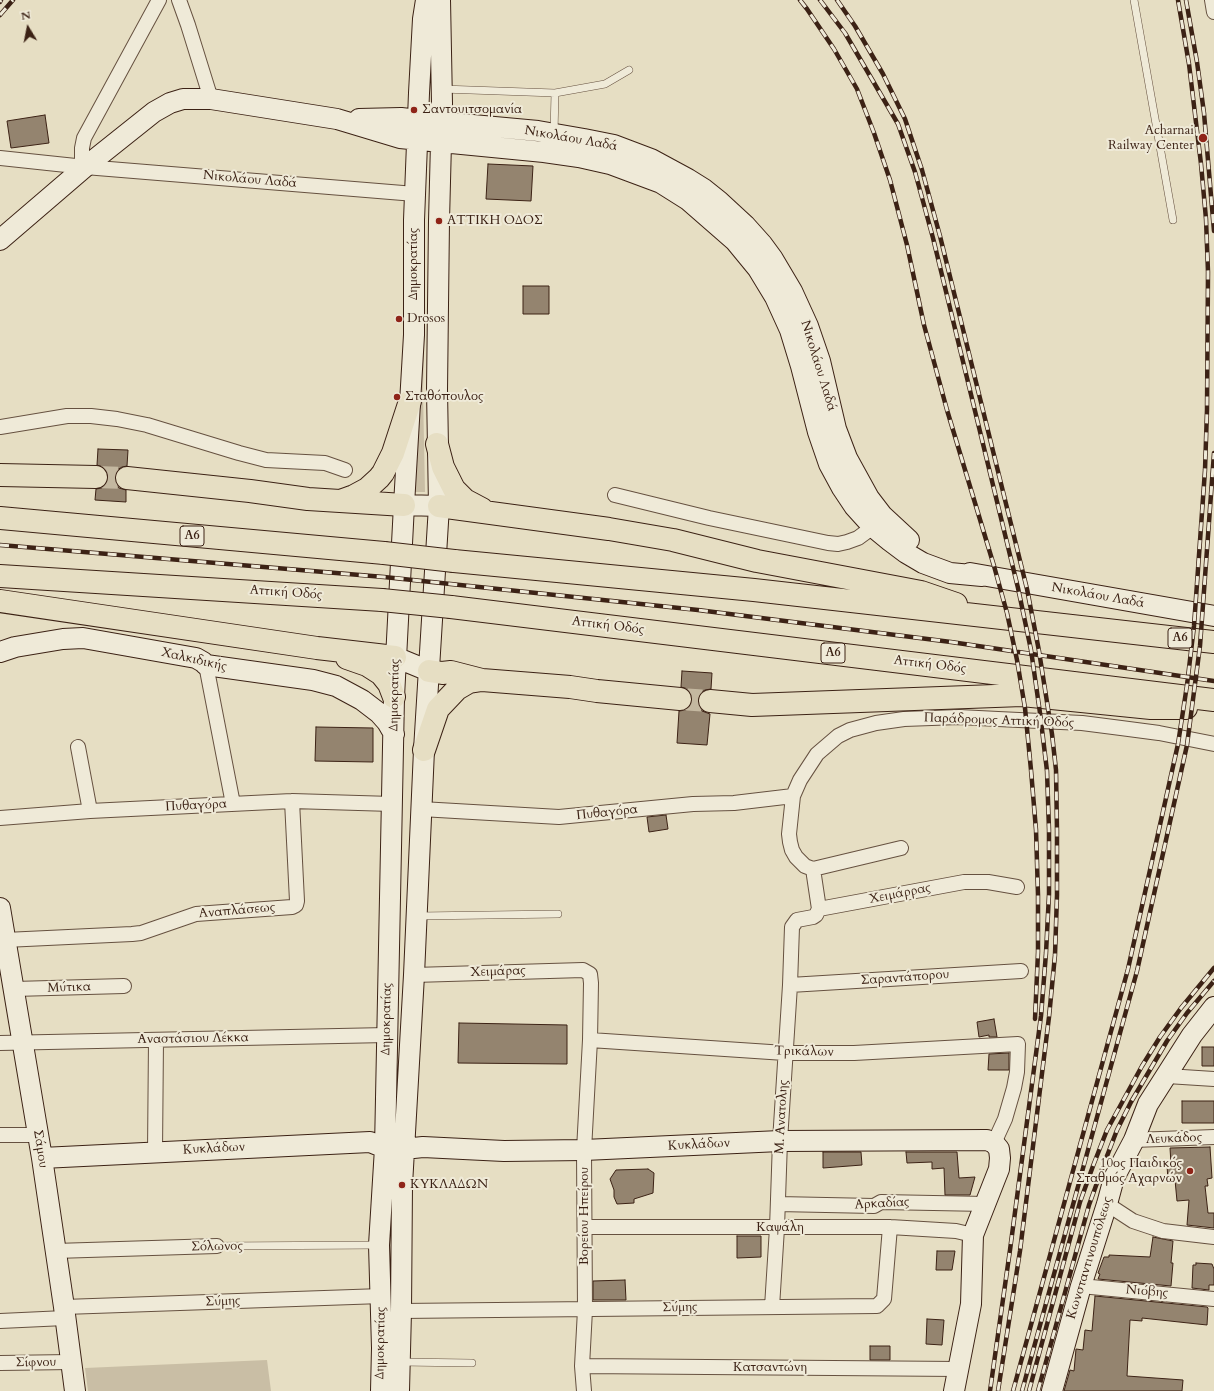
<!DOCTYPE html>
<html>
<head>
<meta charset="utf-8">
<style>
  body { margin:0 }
  #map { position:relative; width:1214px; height:1391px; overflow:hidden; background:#e6dec3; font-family:Cardo,serif }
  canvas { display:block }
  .north { position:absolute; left:8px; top:8px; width:40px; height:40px; -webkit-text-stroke:3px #efead8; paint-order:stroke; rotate:350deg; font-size:11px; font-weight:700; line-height:16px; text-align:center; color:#3c2215 }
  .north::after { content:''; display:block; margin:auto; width:14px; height:18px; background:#3c2215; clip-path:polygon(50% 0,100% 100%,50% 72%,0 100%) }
</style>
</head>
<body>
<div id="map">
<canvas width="1214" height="1391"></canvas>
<div class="north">N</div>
</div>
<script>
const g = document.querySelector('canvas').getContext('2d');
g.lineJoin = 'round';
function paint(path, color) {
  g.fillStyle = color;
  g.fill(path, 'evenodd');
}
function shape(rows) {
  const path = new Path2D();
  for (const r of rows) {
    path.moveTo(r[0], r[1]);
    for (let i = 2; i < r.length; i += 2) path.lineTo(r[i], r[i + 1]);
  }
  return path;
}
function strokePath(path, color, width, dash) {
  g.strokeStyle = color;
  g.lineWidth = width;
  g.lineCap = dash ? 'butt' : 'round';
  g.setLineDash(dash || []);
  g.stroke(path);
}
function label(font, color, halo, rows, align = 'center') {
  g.font = font + ' Cardo,serif';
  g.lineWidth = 4;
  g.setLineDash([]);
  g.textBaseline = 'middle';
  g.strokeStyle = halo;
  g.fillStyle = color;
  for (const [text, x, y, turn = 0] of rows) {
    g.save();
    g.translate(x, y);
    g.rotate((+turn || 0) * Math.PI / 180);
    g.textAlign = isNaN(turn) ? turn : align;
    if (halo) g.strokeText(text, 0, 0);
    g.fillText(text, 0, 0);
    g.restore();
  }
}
paint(shape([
  [419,307,425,308,423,392,425,492,411,492],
  [267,1360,271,1391,88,1391,85,1368]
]), '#c9bea5');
const building = shape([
  [45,115,49,143,11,148,7,121,45,115],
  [488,164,533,166,531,201,486,199,488,164],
  [523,286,549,286,549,314,523,314,523,286],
  [98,449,128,450,127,466,122,467,117,470,115,477,116,483,119,488,126,490,126,502,95,500,96,489,102,488,107,483,108,478,107,471,103,467,97,465,98,449],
  [682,671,712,673,711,689,705,690,700,693,698,700,699,707,702,711,710,714,707,745,677,743,679,711,686,710,690,707,692,700,691,694,688,689,681,687,682,671],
  [316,727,373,728,373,762,315,761,316,727],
  [666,815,668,829,649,832,647,817,666,815],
  [994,1019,997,1037,989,1037,989,1035,979,1037,977,1022,994,1019],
  [459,1023,567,1025,567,1064,458,1063,459,1023],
  [1202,1047,1214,1047,1214,1066,1202,1066,1202,1047],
  [1009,1053,1009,1070,988,1070,989,1054,1009,1053],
  [1182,1101,1214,1101,1214,1123,1182,1123,1182,1101],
  [1210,1147,1212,1178,1207,1179,1208,1186,1205,1186,1208,1213,1214,1213,1214,1228,1187,1225,1189,1200,1177,1201,1175,1180,1168,1181,1167,1165,1171,1164,1170,1148,1210,1147],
  [823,1152,861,1152,862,1165,823,1168,823,1152],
  [906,1152,957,1152,959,1178,975,1177,970,1195,945,1195,944,1168,932,1169,932,1162,907,1163,906,1152],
  [648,1169,654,1173,653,1193,634,1199,634,1203,617,1204,614,1197,614,1190,610,1179,616,1170,648,1169],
  [737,1236,761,1236,761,1257,737,1258,737,1236],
  [1153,1237,1173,1241,1171,1263,1173,1263,1171,1286,1098,1279,1100,1274,1098,1273,1104,1257,1109,1257,1109,1255,1150,1257,1153,1237],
  [937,1251,955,1251,952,1270,936,1270,937,1251],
  [1196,1263,1212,1264,1214,1269,1214,1285,1209,1285,1209,1290,1192,1288,1193,1265,1196,1265,1196,1263],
  [625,1280,626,1300,593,1300,593,1281,625,1280],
  [1095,1296,1207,1307,1208,1308,1207,1325,1142,1318,1142,1321,1130,1320,1127,1376,1183,1380,1182,1391,1064,1391,1070,1370,1074,1371,1076,1349,1083,1350,1085,1330,1092,1331,1095,1296],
  [927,1319,944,1320,942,1345,926,1344,927,1319],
  [870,1346,890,1346,890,1360,870,1360,870,1346]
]);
paint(building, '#94846f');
strokePath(building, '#3c2215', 1);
strokePath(shape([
  [96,477,127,478],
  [680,699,710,701]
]), '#c4b8a0', 22, [22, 11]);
const lane = shape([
  [1134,0,1173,220],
  [442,89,555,93,605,84,629,70],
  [554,133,555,93],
  [419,916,558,914],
  [217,1246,379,1245],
  [401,1362,472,1363]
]);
const street = shape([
  [179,0,188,25,211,99],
  [1212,0,1214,12],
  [0,158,85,167,415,194],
  [85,167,82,158,82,148,84,138,159,0],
  [0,427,67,416,91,416,117,419,147,425,239,453,266,460,325,463,345,470],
  [615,495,709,518,828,543,838,544,847,542,858,538,873,527],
  [206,665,233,804],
  [78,747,90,811],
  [421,809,559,817,693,804,734,803,793,796],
  [0,818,90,811,292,801,392,804],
  [813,869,901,848],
  [819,909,813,869,805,866,796,857,792,850,790,842,789,834,793,796,800,780,817,754,838,736,850,730,876,723,904,719,959,717,998,719,1082,723,1121,728,1159,733,1214,744],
  [819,909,964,882,988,882,1017,887],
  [5,940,132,934,141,933,196,914,292,907,296,905,297,901,292,801],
  [414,975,583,970,590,974,591,983,590,1040,584,1150,585,1310,582,1366,584,1391],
  [790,985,1021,971],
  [14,989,124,986],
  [590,1040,785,1053,854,1053,1018,1044,1017,1072,1014,1088,1005,1119,994,1143],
  [0,1043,387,1035],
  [1167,1076,1214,1079],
  [0,1135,38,1135],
  [1134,1140,1214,1137],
  [155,1152,156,1040],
  [778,1204,874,1206,881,1202,986,1204],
  [1107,1204,1133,1221,1163,1231,1214,1237],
  [585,1227,890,1227,956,1231,973,1235],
  [55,1251,217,1246],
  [1081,1286,1214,1299],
  [64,1307,382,1296],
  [772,1307,777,1228,780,1141,790,985,792,927,797,920,813,917,816,915,819,909],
  [401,1311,877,1306,884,1299,890,1227],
  [0,1321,65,1318],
  [0,1363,71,1362],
  [582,1366,958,1369]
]);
const secondary = shape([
  [359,119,401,118,418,120,538,131,584,139,614,145,651,159,688,179,704,189,719,201,745,225,762,244,773,259,792,291,808,326,820,361,836,429,847,458,869,498,882,515,909,540],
  [0,240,85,167,154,112,170,103,183,99,211,99,337,119,400,138,544,152,579,157,610,164,661,183,688,200,735,241,758,269,775,297,790,330,801,366,818,432,829,464,842,488,854,506,873,527,890,541,906,553,923,563,950,573,982,576],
  [404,505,439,506],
  [970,573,1214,616],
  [0,652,15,647,63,639,83,638,196,658,203,662,206,665,313,680,336,686,362,700,379,713,387,722,394,734],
  [395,657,429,671],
  [0,908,42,1158,64,1307,75,1391],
  [42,1158,370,1142,385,1148,404,1149,423,1147,504,1151,584,1150,780,1141,987,1140,994,1143,999,1149,1000,1158,999,1169,973,1235,971,1304,954,1391],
  [381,1391,382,1348,379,1245,385,1148,394,697,404,505,414,335,414,220,419,93,423,19,426,0],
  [399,1391,401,1311,402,1185,414,975,424,750,439,506,437,390,439,221,442,103,440,0],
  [1052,1391,1081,1286,1107,1204,1114,1178,1134,1140,1148,1104,1192,1035,1214,1007]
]);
const highway = shape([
  [437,444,443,467,454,489,465,500,482,509],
  [0,475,96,477],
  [127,478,250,491,308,499,404,505],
  [343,500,354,496,367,489,379,478,383,473,393,453,410,401],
  [439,506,609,529,673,540,757,561,921,592,956,604],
  [0,518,384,553],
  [454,561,754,590,1214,642],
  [0,576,382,600],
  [0,601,317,648,395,657],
  [451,607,1214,700],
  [347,658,367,665,381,674,389,684,394,697],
  [429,671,442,673,451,672,482,680,570,687,597,691,680,699],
  [710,701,752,705,1022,695,1151,708,1186,708],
  [424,750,438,709,457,689,469,682,482,680]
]);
strokePath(lane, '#665140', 8);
strokePath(street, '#665140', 16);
strokePath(secondary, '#3c2215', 22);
strokePath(highway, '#3c2215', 24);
strokePath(lane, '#efead8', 7);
strokePath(street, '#efead8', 14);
strokePath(secondary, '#efead8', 20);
strokePath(highway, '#e6dec3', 22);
const rail = shape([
  [800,0,807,9,834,49,857,89,874,133,890,180,907,245,924,325,947,410,994,566,1007,613,1017,660,1025,708,1031,770,1036,830,1038,895,1038,952,1035,1019],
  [820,0,845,33,898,124,915,172,933,238,1018,588,1031,650,1040,713,1047,771,1049,830,1049,894,1046,953,1041,1016,1010,1250,990,1391],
  [837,0,855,26,883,74,905,119,922,170,940,236,1027,589,1039,651,1052,734,1056,770,1057,831,1057,895,1055,955,1049,1017,1020,1251,998,1391],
  [1186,0,1197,62,1204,113,1214,231],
  [0,2,1,0],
  [0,15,13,0],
  [0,545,384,577,698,610,951,642,1214,681],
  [1013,1391,1128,969,1178,744,1187,685,1194,626,1205,470,1207,410,1208,272,1206,219,1201,164,1189,64,1178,0],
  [1022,1391,1137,971,1187,745,1200,646,1214,453],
  [1029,1391,1080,1202,1093,1166,1107,1130,1142,1066,1160,1037,1181,1008,1214,968],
  [1038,1391,1089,1205,1102,1169,1117,1130,1131,1102,1167,1041,1187,1013,1214,981]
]);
strokePath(rail, '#3c2215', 4.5);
strokePath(rail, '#efead8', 3, [9]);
const highwayBridge = shape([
  [384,553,454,561],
  [382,600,451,607]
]);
strokePath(highwayBridge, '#3c2215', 24, []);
strokePath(highwayBridge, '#e6dec3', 22);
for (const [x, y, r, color] of [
  [414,110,4,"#8f2418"],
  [1203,138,5,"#8f2418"],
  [439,221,4,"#8f2418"],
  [399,319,4,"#8f2418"],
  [397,397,4,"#8f2418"],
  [1190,1171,4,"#8f2418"],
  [402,1185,4,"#8f2418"]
]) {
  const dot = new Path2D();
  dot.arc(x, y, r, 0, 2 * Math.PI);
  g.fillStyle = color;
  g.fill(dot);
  strokePath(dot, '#efead8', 1.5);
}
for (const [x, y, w] of [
  [192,536,24],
  [1180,638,24],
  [833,653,24]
]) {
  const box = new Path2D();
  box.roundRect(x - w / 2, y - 10, w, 20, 3);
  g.fillStyle = '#efead8';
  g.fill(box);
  strokePath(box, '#3c2215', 1);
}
label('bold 12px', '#3c2215', null, [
  ["Α6",192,536],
  ["Α6",1180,638],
  ["Α6",833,653]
]);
label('13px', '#3c2215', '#efead8', [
  ["Σαντουιτσομανία",422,110],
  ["Acharnai",1194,131,"right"],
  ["Railway Center",1194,146,"right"],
  ["ΑΤΤΙΚΗ ΟΔΟΣ",447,221],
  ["Drosos",407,319],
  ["Σταθόπουλος",405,397],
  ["10ος Παιδικός",1182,1164,"right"],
  ["Σταθμός Αχαρνών",1182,1179,"right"],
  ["ΚΥΚΛΑΔΩΝ",410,1185]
], 'left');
label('13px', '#3c2215', '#efead8', [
  ["Νικολάου Λαδά",571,139,10],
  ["Νικολάου Λαδά",250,180,5],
  ["Δημοκρατίας",414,264,-90],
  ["Νικολάου Λαδά",818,366,73],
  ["Αττική Οδός",286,593,4],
  ["Νικολάου Λαδά",1098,596,10],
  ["Αττική Οδός",608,626,7],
  ["Χαλκιδικής",194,660,13],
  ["Αττική Οδός",930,665,7],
  ["Δημοκρατίας",395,695,-89],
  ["Παράδρομος Αττική Οδός",999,721,2],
  ["Πυθαγόρα",196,806,-3],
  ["Πυθαγόρα",607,813,-6],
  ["Χειμάρρας",900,894,-11],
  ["Αναπλάσεως",237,911,-5],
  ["Χειμάρας",498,972,-2],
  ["Σαραντάπορου",905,978,-4],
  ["Μύτικα",69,988,-2],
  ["Δημοκρατίας",387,1019,-89],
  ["Αναστάσιου Λέκκα",193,1039,-1],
  ["Τρικάλων",804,1052,1],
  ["Μ. Ανατολης",782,1117,-87],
  ["Λευκάδος",1174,1139,-2],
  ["Κυκλάδων",699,1145,-3],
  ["Σάμου",40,1149,81],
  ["Κυκλάδων",214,1149,-3],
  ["Αρκαδίας",882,1204,-3],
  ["Βορείου Ηπείρου",585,1216,-90],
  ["Καψάλη",780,1228],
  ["Σόλωνος",217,1247,-1],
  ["Κωνσταντινουπόλεως",1090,1258,-73],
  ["Νιόβης",1147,1292,5],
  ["Σύμης",223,1302,-2],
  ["Σύμης",680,1308,-1],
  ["Δημοκρατίας",381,1343,-89],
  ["Σίφνου",36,1363,-1],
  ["Κατσαντώνη",770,1368]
]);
</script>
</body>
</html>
